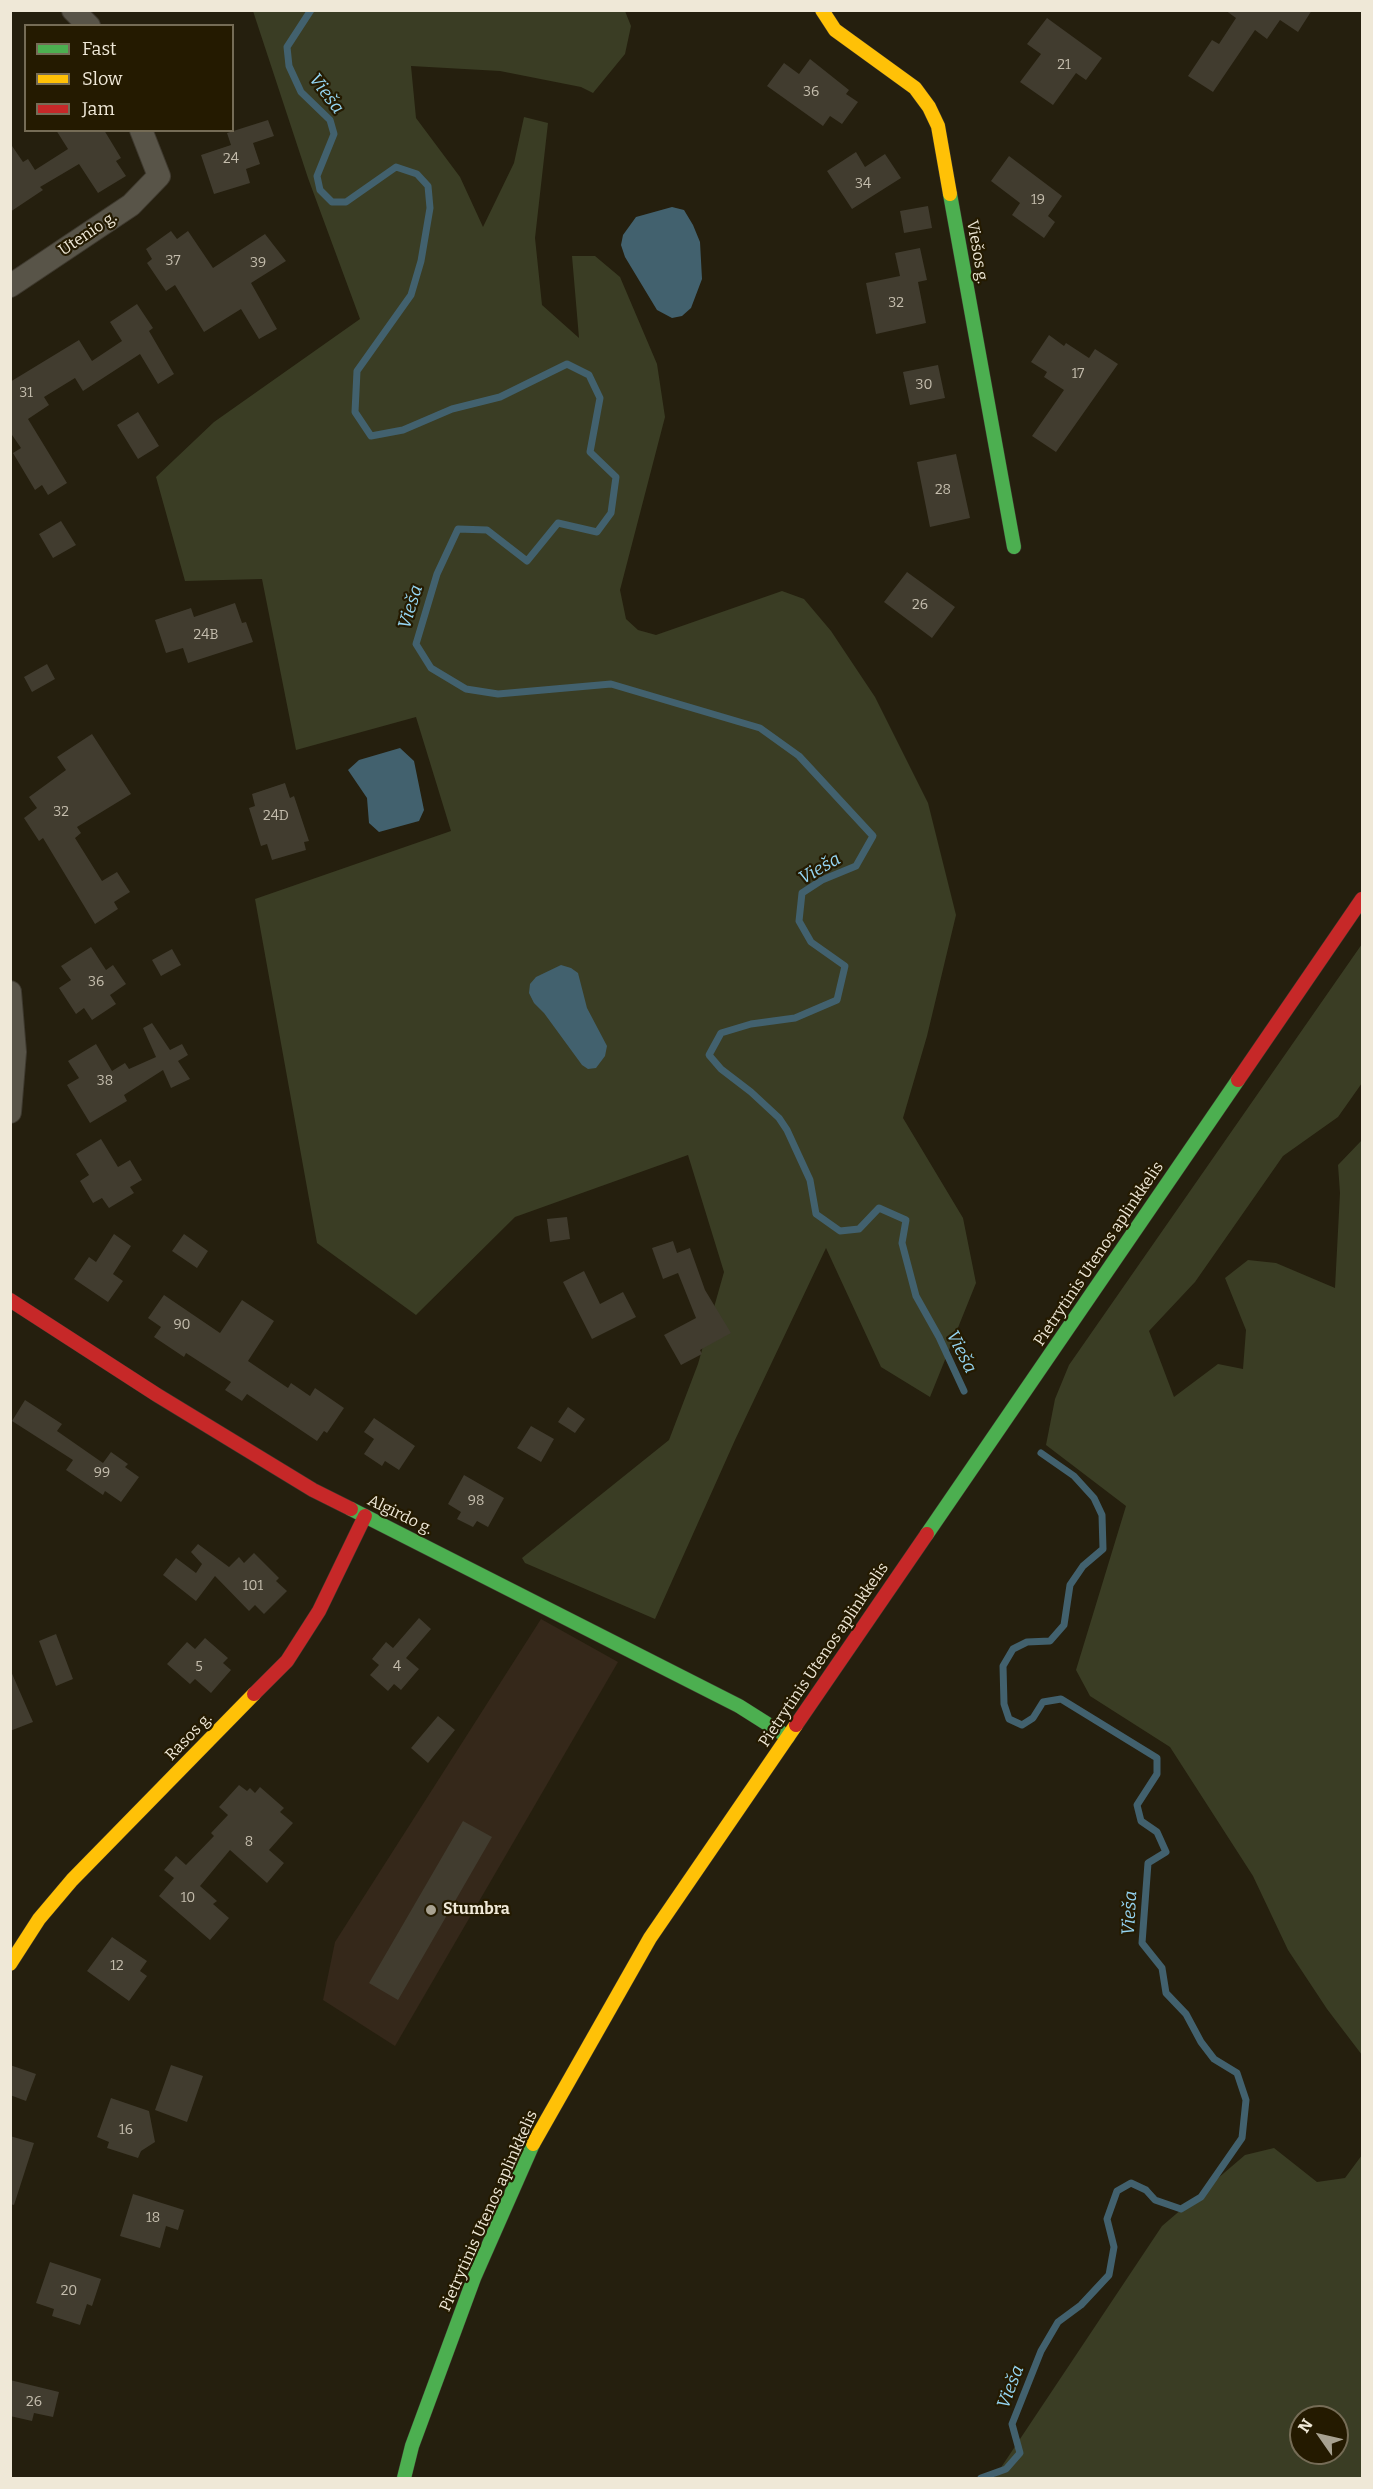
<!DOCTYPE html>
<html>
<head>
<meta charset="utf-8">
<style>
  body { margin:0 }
  #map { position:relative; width:1373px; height:2489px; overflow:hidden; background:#251f0e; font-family:Bitter,serif }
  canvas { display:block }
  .frame { position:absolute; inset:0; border:12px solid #efe8d7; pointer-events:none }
  .legend { position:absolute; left:24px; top:24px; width:210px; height:108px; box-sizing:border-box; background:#241a00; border:2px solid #756c56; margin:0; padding:8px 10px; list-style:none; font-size:18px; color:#efe8d7 }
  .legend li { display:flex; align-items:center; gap:12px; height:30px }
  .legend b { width:30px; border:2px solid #756c56 }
  .north { position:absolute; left:1289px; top:2405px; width:60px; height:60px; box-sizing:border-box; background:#241a00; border:2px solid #756c56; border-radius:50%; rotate:304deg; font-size:16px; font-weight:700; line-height:24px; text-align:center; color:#efe8d7 }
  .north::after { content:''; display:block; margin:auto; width:21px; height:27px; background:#a8a291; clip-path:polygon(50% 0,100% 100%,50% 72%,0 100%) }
</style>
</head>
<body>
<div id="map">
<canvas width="1373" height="2489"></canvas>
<div class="frame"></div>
<ul class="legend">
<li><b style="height:8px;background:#4caf50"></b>Fast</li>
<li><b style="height:8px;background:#ffc107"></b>Slow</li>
<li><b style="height:8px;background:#c62828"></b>Jam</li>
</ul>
<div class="north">N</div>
</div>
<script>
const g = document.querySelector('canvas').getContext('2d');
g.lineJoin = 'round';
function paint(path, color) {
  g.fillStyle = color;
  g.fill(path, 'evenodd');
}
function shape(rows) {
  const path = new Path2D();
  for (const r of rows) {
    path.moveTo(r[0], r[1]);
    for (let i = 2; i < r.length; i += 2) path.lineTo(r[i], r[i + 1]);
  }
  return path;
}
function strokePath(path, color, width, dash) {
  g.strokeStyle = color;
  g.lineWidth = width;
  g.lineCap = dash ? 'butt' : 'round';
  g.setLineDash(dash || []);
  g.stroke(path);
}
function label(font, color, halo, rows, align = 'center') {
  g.font = font + ' Bitter,serif';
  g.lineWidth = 4.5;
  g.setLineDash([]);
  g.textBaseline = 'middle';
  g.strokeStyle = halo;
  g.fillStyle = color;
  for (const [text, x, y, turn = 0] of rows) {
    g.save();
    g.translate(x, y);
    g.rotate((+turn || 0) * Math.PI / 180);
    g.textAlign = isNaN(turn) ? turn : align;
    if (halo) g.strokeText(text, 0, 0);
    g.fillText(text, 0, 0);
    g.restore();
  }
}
paint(shape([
  [541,1619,618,1662,395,2046,323,2000,335,1942]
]), '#35281a');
paint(shape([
  [253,11,625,11,631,26,625,54,593,93,581,87,500,71,411,66,416,118,460,177,483,227,514,163,524,117,548,123,535,238,542,305,579,338,572,256,595,256,620,277,657,364,665,417,620,590,626,619,638,630,656,635,782,591,804,599,831,631,875,697,928,803,956,915,927,1036,903,1118,963,1218,976,1283,930,1397,881,1367,826,1248,735,1440,655,1619,525,1563,522,1558,669,1440,698,1364,724,1272,688,1155,515,1217,416,1315,317,1243,255,899,451,831,416,717,296,750,262,579,185,581,156,477,214,422,360,319,308,178],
  [1362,944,1362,1083,1338,1117,1283,1156,1195,1282,1149,1331,1174,1397,1218,1364,1243,1369,1246,1330,1225,1278,1248,1260,1276,1263,1335,1288,1340,1193,1338,1165,1362,1140,1362,2055,1327,2009,1288,1950,1253,1876,1170,1747,1090,1696,1076,1670,1126,1506,1046,1445,1055,1399,1069,1365],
  [1274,2148,1317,2182,1345,2178,1362,2155,1362,2478,994,2478,1162,2226,1245,2155],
  [1301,2417,1337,2417,1337,2453,1301,2453]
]), '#3a3d24');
paint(shape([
  [672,207,684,210,693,225,700,242,702,279,691,308,682,316,672,318,657,310,625,257,621,245,623,235,636,217],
  [400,748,414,761,424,810,419,821,379,832,369,823,367,798,348,770,359,760],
  [561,965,571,968,578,973,587,1008,607,1046,605,1056,596,1068,588,1069,582,1065,544,1013,534,1003,529,993,530,984,536,977]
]), '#42616e');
strokePath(shape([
  [311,10,287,47,289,66,301,92,330,120,334,134,317,176,320,190,332,202,346,202,396,167,417,174,428,186,430,208,421,261,411,295,357,371,355,412,371,436,403,430,452,409,500,397,567,364,589,375,600,398,590,452,616,477,611,513,597,532,558,523,527,561,487,530,458,529,437,574,416,644,431,668,466,689,498,694,611,684,760,728,799,756,873,836,856,866,822,880,802,893,799,921,811,942,845,966,837,1000,795,1018,751,1024,721,1033,709,1055,721,1069,751,1092,779,1118,787,1130,810,1180,816,1214,840,1231,859,1229,879,1208,906,1220,902,1243,916,1296,939,1337,964,1391],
  [981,2478,1006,2469,1020,2453,1012,2424,1041,2351,1058,2322,1081,2305,1109,2275,1114,2247,1107,2219,1117,2191,1131,2183,1146,2190,1155,2200,1181,2209,1201,2197,1242,2138,1246,2100,1237,2073,1214,2059,1201,2042,1186,2014,1166,1993,1162,1968,1142,1943,1148,1863,1166,1852,1157,1832,1141,1821,1137,1805,1157,1774,1157,1758,1061,1699,1043,1702,1033,1718,1022,1725,1009,1719,1004,1704,1003,1666,1013,1649,1027,1642,1050,1641,1064,1625,1070,1585,1083,1566,1103,1549,1102,1515,1094,1498,1074,1476,1041,1453]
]), '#42616e', 7);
paint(shape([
  [1225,10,1312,10,1298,32,1280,20,1267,39,1255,30,1213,92,1188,76,1212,40,1219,44,1236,18],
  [1047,18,1102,58,1086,80,1076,73,1053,105,1020,82,1041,54,1027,44],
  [810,59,849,90,846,94,858,102,842,124,830,116,823,126,767,86,784,63,799,74],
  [268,120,274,136,253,143,260,164,246,169,250,183,214,194,201,155,231,145,227,133],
  [56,130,104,130,121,158,116,161,126,176,98,193,79,164,40,187,43,190,10,212,10,143,23,162,28,159,35,170,68,149],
  [856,152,865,167,885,154,901,178,852,209,827,171],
  [1009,156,1062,196,1048,216,1055,222,1044,238,1012,215,1020,203,991,181],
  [928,206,932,228,904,233,900,211],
  [171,231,177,239,188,231,213,268,265,234,286,261,251,283,277,329,259,339,241,309,204,332,175,285,166,291,147,263,152,259,146,249],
  [920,248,927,280,918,282,926,323,876,334,866,283,900,276,895,253],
  [137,304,153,328,149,331,174,374,158,384,140,354,83,391,75,378,44,397,49,405,28,419,67,483,48,495,42,485,35,490,13,453,21,448,10,432,10,382,79,340,92,361,122,341,110,322],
  [1049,335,1064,346,1066,343,1089,358,1095,349,1118,364,1056,452,1032,436,1064,390,1044,377,1047,372,1031,362],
  [938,365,945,398,910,405,903,372],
  [138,412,159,446,138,459,117,425],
  [956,454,970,518,930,527,917,462],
  [61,521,76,545,53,558,39,534],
  [907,572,955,607,932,638,884,602],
  [235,603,242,623,246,622,253,642,188,663,183,648,166,653,155,620,191,608,194,617],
  [47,664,55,679,32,692,24,677],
  [92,734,131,794,77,827,81,833,75,838,102,881,117,872,130,892,114,902,118,909,95,924,43,838,39,841,24,818,37,808,29,797,66,770,57,757],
  [285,783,290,798,294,796,309,841,304,842,306,850,272,860,267,844,261,846,249,808,255,806,252,794],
  [91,947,106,970,113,965,126,984,110,995,116,1004,92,1020,84,1008,76,1014,59,988,71,980,61,966],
  [172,949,181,965,161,976,152,960],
  [152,1023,170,1050,182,1044,188,1055,178,1061,190,1079,171,1088,163,1070,124,1095,127,1101,90,1123,67,1085,79,1078,68,1061,96,1044,112,1071,125,1063,129,1069,156,1057,143,1028],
  [101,1139,118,1167,130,1160,142,1180,130,1187,134,1193,109,1208,102,1198,93,1203,80,1181,89,1175,76,1154],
  [567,1217,570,1239,550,1242,547,1219],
  [114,1234,131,1246,113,1274,123,1281,108,1302,74,1279,89,1257,96,1262],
  [184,1234,208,1251,197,1268,172,1251],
  [673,1241,677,1253,690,1248,705,1290,731,1333,700,1350,702,1354,681,1365,664,1335,696,1318,678,1273,663,1279,652,1248],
  [584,1271,600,1304,623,1292,636,1317,592,1339,563,1282],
  [164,1295,220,1333,242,1300,274,1321,248,1361,288,1388,291,1383,310,1396,315,1388,344,1408,327,1433,324,1431,317,1441,247,1394,242,1401,225,1390,231,1382,186,1353,184,1357,154,1337,161,1327,148,1318],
  [25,1400,62,1424,57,1431,103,1463,111,1452,128,1464,125,1467,139,1477,121,1502,105,1491,103,1495,66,1470,73,1460,12,1421],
  [568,1407,585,1419,575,1433,558,1422],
  [374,1418,415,1446,399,1470,385,1461,382,1466,364,1454,374,1439,364,1432],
  [531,1426,554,1439,541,1462,517,1448],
  [464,1475,504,1498,488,1527,477,1521,473,1527,457,1519,461,1512,448,1504],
  [198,1544,229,1567,239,1557,244,1563,254,1553,279,1578,276,1581,287,1591,264,1614,255,1605,249,1611,215,1576,196,1601,163,1575,176,1558,196,1573,202,1564,191,1552],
  [419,1618,431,1629,406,1658,419,1669,401,1690,394,1684,388,1691,370,1675,379,1665,372,1659,386,1642,393,1648],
  [56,1634,73,1679,56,1686,39,1641],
  [205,1638,228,1658,223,1663,231,1670,211,1693,195,1679,190,1684,167,1664,187,1642,195,1649],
  [10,1669,33,1722,10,1731],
  [438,1716,455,1730,428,1763,411,1748],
  [239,1785,247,1791,250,1788,255,1793,260,1787,284,1808,280,1812,293,1823,269,1850,284,1863,267,1883,230,1850,200,1886,217,1901,213,1904,229,1918,210,1940,159,1896,174,1878,164,1870,176,1856,186,1865,214,1836,211,1833,228,1815,219,1807],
  [463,1821,492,1837,398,2000,369,1983],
  [112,1937,147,1961,140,1971,147,1976,129,2001,87,1971],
  [10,2065,36,2074,26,2101,10,2095],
  [171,2065,203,2076,187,2122,155,2110],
  [111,2098,149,2111,155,2142,141,2151,138,2158,107,2148,109,2142,97,2137],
  [10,2136,34,2143,14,2205,10,2204],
  [133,2194,184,2210,178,2230,166,2226,160,2248,120,2236],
  [50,2262,101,2279,92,2306,87,2304,80,2325,52,2316,54,2309,36,2303],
  [10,2380,59,2392,53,2417,34,2413,32,2421,10,2416]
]), '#413c2f');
const street = shape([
  [73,10,89,26],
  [10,286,131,205,159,176,141,130],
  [10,992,15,1052,10,1112]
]);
const fast = shape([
  [950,194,1014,547],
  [351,1509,739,1706,788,1737],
  [927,1534,1238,1080],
  [404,2478,412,2446,474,2278,533,2144]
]);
const slow = shape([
  [822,10,835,30,915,88,929,107,938,126,950,194],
  [10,1964,39,1919,72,1880,254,1694],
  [533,2144,650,1938,796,1725]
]);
const jam = shape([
  [1238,1080,1362,899],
  [10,1300,157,1395,313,1490,351,1509],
  [254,1694,287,1661,319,1611,365,1516],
  [796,1725,927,1534]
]);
strokePath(street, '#3f3a2f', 24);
strokePath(fast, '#3f3a2f', 15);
strokePath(slow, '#3f3a2f', 15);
strokePath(jam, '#3f3a2f', 15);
strokePath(street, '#585448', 22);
strokePath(fast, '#4caf50', 14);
strokePath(slow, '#ffc107', 14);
strokePath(jam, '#c62828', 14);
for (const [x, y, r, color] of [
  [431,1910,6,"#a8a291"]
]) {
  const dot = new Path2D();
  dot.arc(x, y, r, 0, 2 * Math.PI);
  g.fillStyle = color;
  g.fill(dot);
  strokePath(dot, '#241a00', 2);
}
label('14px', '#c4bdad', null, [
  ["21",1064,65],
  ["36",811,92],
  ["24",231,159],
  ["34",863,184],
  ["19",1038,200],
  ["37",173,261],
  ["39",258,263],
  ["32",896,303],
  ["17",1078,374],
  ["30",924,385],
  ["31",26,393],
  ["28",943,490],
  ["26",920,605],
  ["24B",206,635],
  ["32",61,812],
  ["24D",276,816],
  ["36",96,982],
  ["38",105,1081],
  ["90",182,1325],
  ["99",102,1473],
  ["98",476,1501],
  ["101",253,1586],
  ["5",199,1667],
  ["4",397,1667],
  ["8",249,1842],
  ["10",188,1898],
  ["12",117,1966],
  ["16",126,2130],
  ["18",153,2218],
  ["20",69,2291],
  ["26",34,2402]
]);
label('16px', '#efe8d7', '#241a00', [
  ["Utenio g.",88,234,-34],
  ["Viešos g.",977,252,80],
  ["Pietrytinis Utenos aplinkkelis",1099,1254,-56],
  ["Algirdo g.",400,1515,26],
  ["Pietrytinis Utenos aplinkkelis",824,1655,-56],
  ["Rasos g.",189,1737,-46],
  ["Pietrytinis Utenos aplinkkelis",489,2211,-66]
]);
label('bold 16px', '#efe8d7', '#241a00', [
  ["Stumbra",443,1910]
], 'left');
label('italic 18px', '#95d5f2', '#241a00', [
  ["Vieša",326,94,53],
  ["Vieša",411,607,-73],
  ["Vieša",820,869,-30],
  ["Vieša",961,1352,63],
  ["Vieša",1130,1913,-87],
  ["Vieša",1011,2387,-69]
]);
</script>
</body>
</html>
